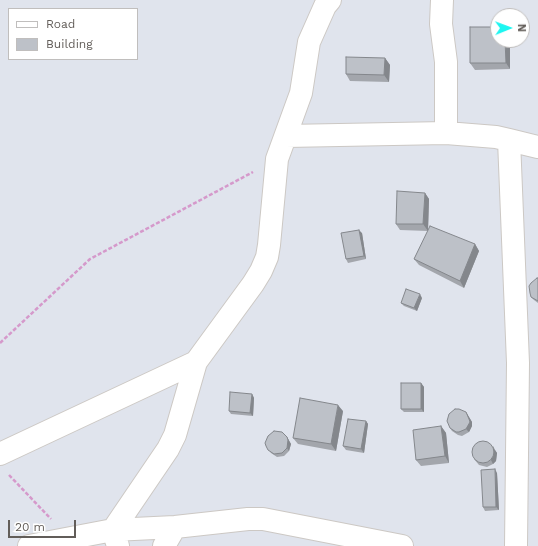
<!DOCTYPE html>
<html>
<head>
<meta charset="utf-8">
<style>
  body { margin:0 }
  #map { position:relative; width:538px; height:546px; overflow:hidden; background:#e0e4ed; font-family:"Work Sans",sans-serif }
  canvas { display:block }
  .legend { position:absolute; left:8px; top:8px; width:130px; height:52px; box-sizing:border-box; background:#fff; border:1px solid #c0bebd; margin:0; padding:5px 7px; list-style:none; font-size:12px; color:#625d59 }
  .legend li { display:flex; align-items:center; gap:8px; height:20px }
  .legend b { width:20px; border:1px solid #c0bebd }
  .north { position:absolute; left:490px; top:8px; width:40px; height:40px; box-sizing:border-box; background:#fff; border:1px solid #c0bebd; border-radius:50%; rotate:89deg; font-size:11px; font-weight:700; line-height:16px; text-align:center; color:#625d59 }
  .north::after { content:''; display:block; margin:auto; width:14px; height:18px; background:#1cf6f1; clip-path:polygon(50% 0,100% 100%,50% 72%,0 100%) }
  .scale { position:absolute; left:8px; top:520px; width:68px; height:18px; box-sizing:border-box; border:2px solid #625d59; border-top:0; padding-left:5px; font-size:12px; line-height:14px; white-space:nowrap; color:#625d59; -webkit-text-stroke:3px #fff; paint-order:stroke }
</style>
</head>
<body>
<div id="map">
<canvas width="538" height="546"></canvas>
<ul class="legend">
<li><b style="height:5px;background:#fff"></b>Road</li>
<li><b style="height:11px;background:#bdc1c8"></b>Building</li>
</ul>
<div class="north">N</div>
<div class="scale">20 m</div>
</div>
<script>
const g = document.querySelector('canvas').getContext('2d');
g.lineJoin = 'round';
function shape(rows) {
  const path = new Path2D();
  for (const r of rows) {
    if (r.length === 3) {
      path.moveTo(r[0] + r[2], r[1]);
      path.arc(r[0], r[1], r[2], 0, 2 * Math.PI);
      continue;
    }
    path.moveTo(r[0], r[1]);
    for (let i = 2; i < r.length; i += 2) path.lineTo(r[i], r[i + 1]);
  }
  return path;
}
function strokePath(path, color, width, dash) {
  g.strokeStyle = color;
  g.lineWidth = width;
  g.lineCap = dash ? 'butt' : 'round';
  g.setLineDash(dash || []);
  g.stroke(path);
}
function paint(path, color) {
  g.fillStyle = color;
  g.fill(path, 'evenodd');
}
const minor = shape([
  [442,0,441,24,446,62,446,133],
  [286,136,446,133,496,137,509,140],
  [0,454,196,362],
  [29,546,113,530,175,527,248,519,263,519,402,546],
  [118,546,113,530,168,449,175,435,196,362,253,284,261,271,267,257,269,245,277,159,301,93,309,42,325,6,330,0],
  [164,546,175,527],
  [516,546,518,363,509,140,538,147]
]);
strokePath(minor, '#ccc8c4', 24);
strokePath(shape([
  [0,343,90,259,253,172],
  [9,475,51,519]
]), '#d599cb', 2.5, [4, 2]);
strokePath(minor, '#fff', 22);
paint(shape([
  [498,27,510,69,475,70,470,63],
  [385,58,390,65,389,82,350,81,346,74],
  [425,193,429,199,428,230,475,244,479,251,464,288,419,265,414,259,428,231,400,230,396,224],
  [362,233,366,259,348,263,346,259],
  [538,278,538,303,534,300,531,297],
  [422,298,417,311,404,306,401,303],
  [421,383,424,387,424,412,404,412,401,409],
  [252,394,254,398,253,416,231,414,229,411],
  [343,411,336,451,298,444,293,438],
  [466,412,472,422,472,426,469,432,462,436,458,435,452,431,450,428],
  [366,421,368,424,364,453,346,450,343,446],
  [441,426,446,433,449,463,421,466,416,460],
  [287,437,291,444,289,451,284,456,277,457,271,453,266,446],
  [495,450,497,453,496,461,493,464,487,467,479,465,474,459],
  [497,473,499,510,485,511,483,507]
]), '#a3a6ac');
paint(shape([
  [505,40,510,40,510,69,506,63],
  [385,58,390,65,389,82,384,75],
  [425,193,429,199,428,231,423,224],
  [359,230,362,233,366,259,364,256],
  [475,244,479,251,464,288,460,281],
  [420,294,422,298,417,311,414,308],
  [421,383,424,387,424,412,421,409],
  [252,394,254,398,253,416,250,413],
  [338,405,343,411,336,451,331,444],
  [466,412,472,422,472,426,469,432,466,429],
  [366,421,368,424,364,453,361,449],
  [441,426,446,433,449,463,445,456],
  [287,437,291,444,289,451,287,448],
  [493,446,495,450,497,453,496,461,493,464,491,460],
  [495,469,497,473,499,510,496,507]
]), '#84878c');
const building = shape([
  [470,27,498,27,498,40,505,40,506,63,470,63,470,27],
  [346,57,385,58,384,75,346,74,346,57],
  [397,191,425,193,423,224,396,224,397,191],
  [430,226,475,244,460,281,414,259,430,226],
  [359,230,364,256,346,259,341,233,359,230],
  [537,278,538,278,538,301,531,297,530,293,529,286,531,283,537,278],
  [406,289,420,294,414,308,401,303,406,289],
  [401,383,421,383,421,409,401,409,401,383],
  [230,392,252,394,250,413,229,411,230,392],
  [300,398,338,405,331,444,293,438,300,398],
  [455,409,459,409,466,412,469,419,470,422,466,429,459,432,456,432,450,428,447,421,449,414,455,409],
  [348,419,366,421,361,449,343,446,348,419],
  [441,426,445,456,416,460,413,430,441,426],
  [274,431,282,432,287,437,288,440,287,448,282,453,274,454,268,450,266,446,265,443,268,436,274,431],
  [483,452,11],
  [495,469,496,507,483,507,481,470,495,469]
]);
paint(building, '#bdc1c8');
strokePath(building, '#84878c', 1);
</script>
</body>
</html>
